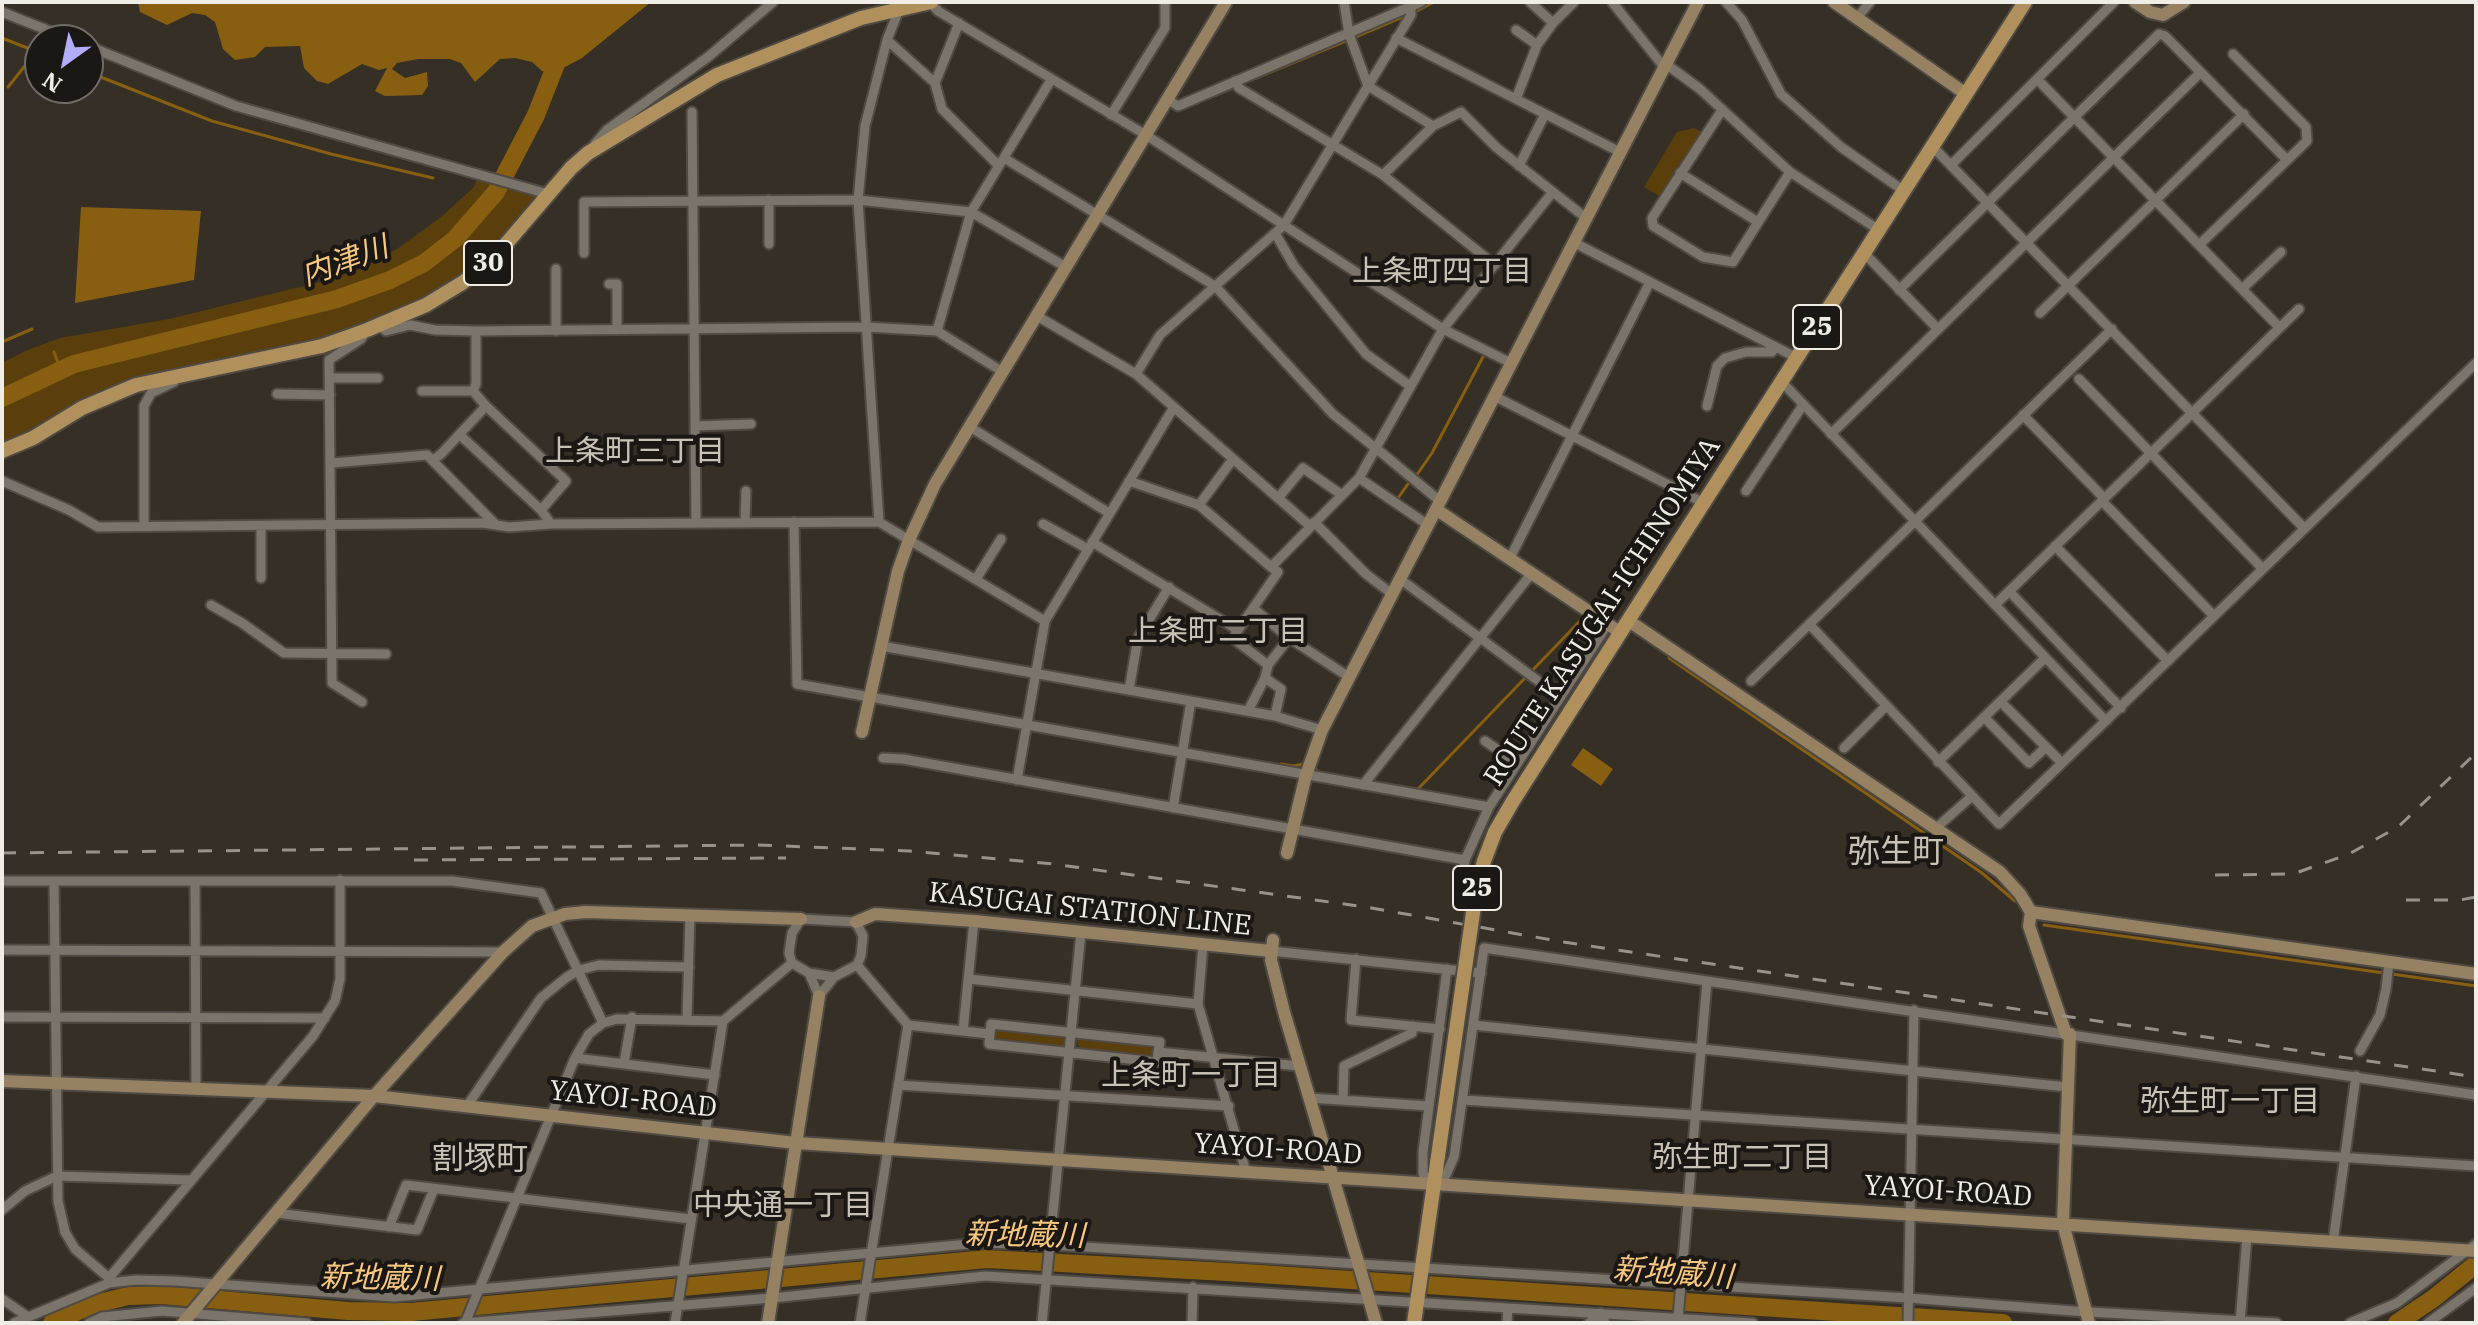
<!DOCTYPE html>
<html>
<head>
<meta charset="utf-8">
<style>
  body { margin:0 }
  #map { position:relative; width:2478px; height:1325px; overflow:hidden; background:#352f26; font-family:"IBM Plex Serif",serif }
  canvas { display:block }
  .frame { position:absolute; inset:0; border:4px solid #f0ede7; pointer-events:none }
  .north { position:absolute; left:24px; top:24px; width:80px; height:80px; box-sizing:border-box; background:#1a1714; border:2px solid #706d68; border-radius:50%; rotate:213deg; font-size:22px; font-weight:700; line-height:32px; text-align:center; color:#f0ede7 }
  .north::after { content:''; display:block; margin:auto; width:28px; height:36px; background:#b3adf9; clip-path:polygon(50% 0,100% 100%,50% 72%,0 100%) }
</style>
</head>
<body>
<div id="map">
<canvas width="2478" height="1325"></canvas>
<div class="frame"></div>
<div class="north">N</div>
</div>
<script>
const g = document.querySelector('canvas').getContext('2d');
g.lineJoin = 'round';
function paint(path, color) {
  g.fillStyle = color;
  g.fill(path, 'evenodd');
}
function shape(rows) {
  const path = new Path2D();
  for (const r of rows) {
    path.moveTo(r[0], r[1]);
    for (let i = 2; i < r.length; i += 2) path.lineTo(r[i], r[i + 1]);
  }
  return path;
}
function strokePath(path, color, width, dash) {
  g.strokeStyle = color;
  g.lineWidth = width;
  g.lineCap = dash ? 'butt' : 'round';
  g.setLineDash(dash || []);
  g.stroke(path);
}
function label(font, color, halo, rows, align = 'center') {
  g.font = font + ' "IBM Plex Serif","Noto Sans JP",serif';
  g.lineWidth = 8;
  g.setLineDash([]);
  g.textBaseline = 'middle';
  g.strokeStyle = halo;
  g.fillStyle = color;
  for (const [text, x, y, turn = 0] of rows) {
    g.save();
    g.translate(x, y);
    g.rotate((+turn || 0) * Math.PI / 180);
    g.textAlign = isNaN(turn) ? turn : align;
    if (halo) g.strokeText(text, 0, 0);
    g.fillText(text, 0, 0);
    g.restore();
  }
}
paint(shape([
  [1694,128,1704,133,1661,197,1644,187,1677,132],
  [477,179,532,193,538,199,480,266,412,307,322,341,170,372,2,449,2,363,25,351,60,338,169,319,316,283,360,269,400,247,441,217,474,187],
  [999,1029,1063,1036,1065,1045,1061,1048,996,1041,995,1033],
  [1081,1038,1151,1045,1154,1049,1153,1054,1150,1057,1080,1050,1077,1041]
]), '#5a3e0b');
paint(shape([
  [138,2,651,2,582,58,552,74,542,71,532,62,515,58,500,59,475,82,461,63,450,59,418,59,397,63,392,69,405,78,427,72,428,86,422,95,385,96,375,91,387,68,379,70,362,64,328,84,317,81,304,68,300,46,265,47,255,57,235,60,223,49,215,22,205,15,192,13,167,25,140,12],
  [81,207,201,211,194,280,75,303],
  [1583,748,1613,769,1601,786,1571,765]
]), '#885f10');
strokePath(shape([
  [946,11,1008,48],
  [1415,12,1434,2],
  [2,38,40,53],
  [1353,38,1407,15],
  [88,72,212,121,331,154,433,178],
  [1256,78,1348,40],
  [1242,84,1250,80],
  [8,87,36,52],
  [1196,103,1233,88],
  [2,342,32,329],
  [54,352,61,371],
  [1416,476,1432,453,1484,355],
  [1396,501,1410,481],
  [1669,658,1982,873,2015,901],
  [1281,764,1294,766,1303,764],
  [1316,769,1317,772,1362,780],
  [1369,781,1417,790,1580,621],
  [2044,925,2384,973],
  [2392,974,2476,986]
]), '#885f10', 3);
strokePath(shape([
  [2,398,74,364,337,299,390,280,424,263,455,239,496,192,536,115,560,54],
  [52,1323,91,1305,128,1296,162,1295,348,1311,411,1312,987,1259,1245,1273,2003,1323],
  [2397,1323,2434,1298,2476,1264]
]), '#885f10', 18);
const street = shape([
  [930,2,938,11,1146,135,1443,329,1511,363],
  [1344,2,1349,34,1368,86,1433,126],
  [1530,2,1553,23],
  [1612,2,1664,67],
  [1726,2,1742,20,1781,94,1841,147,1904,191],
  [2,12,72,40],
  [1857,18,1870,2],
  [959,23,935,83,942,109,999,166],
  [1516,30,1537,45],
  [1396,38,1620,152],
  [887,40,935,83],
  [88,46,236,106,548,194],
  [1666,64,1700,89,1790,172,1879,230],
  [2037,79,2279,327],
  [1235,81,1239,88,1383,175,1495,265],
  [1167,99,1178,106,1421,2],
  [1516,99,1537,45,1553,23,1574,2],
  [1722,110,1652,218,1653,226,1703,257,1733,262,1790,172],
  [692,112,696,522],
  [1111,115,1165,28,1165,2],
  [595,144,607,130,708,57,773,2],
  [1932,146,2304,528],
  [1004,158,1215,286,1333,414,1374,447],
  [1951,165,2114,2],
  [1519,166,1545,114],
  [1680,173,1758,222],
  [1383,175,1433,126,1461,112,1497,148,1586,218],
  [769,200,769,244],
  [1275,233,1294,266,1366,354,1410,386],
  [1573,242,1797,358],
  [2199,245,2307,141,2306,127,2233,54],
  [584,253,584,202,858,200,971,212,1066,267],
  [1864,253,1938,329],
  [556,269,556,331],
  [609,284,617,284,617,330],
  [2242,289,2281,252],
  [1899,290,2159,34,2165,36,2287,160],
  [2040,313,2244,114],
  [1037,316,1136,374,1310,526],
  [379,325,386,331,410,325,435,330,476,331,866,327,937,331,1003,372],
  [476,331,476,384,473,391,486,406,566,481,541,510],
  [937,331,971,212,1051,80],
  [1136,374,1160,335,1284,225,1411,15,1411,2],
  [330,378,378,378],
  [2079,379,2263,569],
  [1782,382,2106,721],
  [422,391,473,391],
  [277,394,330,395],
  [1494,396,1704,503],
  [1707,406,1717,366,1725,358,1746,352,1772,352,1775,347],
  [2023,415,2104,498],
  [695,426,751,424],
  [970,427,1109,513],
  [1831,434,2200,73],
  [460,435,541,510,551,524],
  [1377,449,1441,502],
  [433,460,441,454,486,406],
  [332,463,427,455,496,525],
  [1359,478,1428,525],
  [2,481,69,510,98,527,483,523,509,527,551,524,879,522,1045,621],
  [1129,481,1199,505,1271,567],
  [1746,491,1803,405],
  [1278,498,1303,468,1342,495],
  [2102,501,2214,616],
  [1199,505,1233,459],
  [745,522,746,491],
  [794,522,797,684,1489,807],
  [879,522,858,200,865,126,887,40,900,7],
  [1314,522,1366,574,1392,594],
  [1043,524,1088,549],
  [144,526,144,406,151,393,174,382],
  [261,526,261,578],
  [1092,542,1238,630,1278,572,1271,567,1359,478,1443,329,1552,193],
  [2055,546,2168,661],
  [1510,558,1650,282],
  [976,579,1001,539],
  [1400,579,1560,697],
  [2009,591,2121,708],
  [211,605,242,623,284,653,386,654],
  [1995,605,2299,309],
  [1253,608,1289,638,1349,677],
  [1809,624,1999,824,2476,363],
  [1236,628,1235,640,1268,665],
  [881,646,1275,716,1322,730],
  [1265,678,1281,689,1275,716],
  [1751,681,2112,329],
  [1129,690,1138,638,1169,587],
  [362,702,332,683,329,360,361,339,365,333],
  [2002,703,2062,763],
  [1248,711,1265,678,1268,665,1289,638],
  [1985,718,2029,763,2046,747],
  [1485,741,1517,763],
  [1844,748,1886,706],
  [883,758,903,759,1465,860],
  [1938,762,2045,658],
  [1017,780,1045,621,1174,407],
  [1363,785,1532,573],
  [1173,808,1191,701],
  [1936,828,1971,797],
  [1463,875,1465,860,1489,807,1608,624],
  [2,881,452,881,541,893,603,1023],
  [54,881,58,1201,65,1232,75,1249,109,1278],
  [195,881,196,1088],
  [1203,945,1198,1004,1246,1172],
  [2,950,503,952],
  [1271,951,1481,973],
  [1356,959,1351,1020,1440,1029],
  [857,965,908,1025,990,1034],
  [1447,969,1423,1152,1423,1174,1434,1184,1446,1175,1454,1157,1484,948,2476,1095],
  [809,973,819,996,834,977,857,965,861,956,863,936,856,922,801,919,792,933,789,953,792,963,809,973,834,977],
  [969,979,1198,1004],
  [2,1017,325,1018],
  [687,1018,690,915],
  [1473,1025,2067,1087],
  [963,1031,974,921],
  [2360,1051,2380,1015,2386,989,2389,962],
  [1158,1052,1160,1042,991,1024,989,1044,1157,1062,1158,1052,1299,1066],
  [575,1058,715,1075],
  [624,1063,632,1017],
  [898,1085,1229,1106],
  [1310,1098,1429,1106],
  [1343,1100,1344,1066,1412,1033,1413,1026],
  [1463,1100,2476,1166],
  [467,1106,541,998,567,977,579,970,599,965,689,967],
  [2,1210,25,1191,57,1176,190,1180],
  [276,1213,417,1230,434,1189],
  [389,1227,406,1185,691,1219],
  [2333,1242,2356,1076],
  [109,1283,109,1278,313,1036,335,1001,340,979,340,880],
  [2,1299,28,1317],
  [1678,1318,1707,981],
  [14,1323,109,1283,136,1280,175,1281,394,1297,980,1243,1052,1245,1908,1298,2073,1311,2277,1323],
  [89,1323,102,1317,162,1311,307,1323],
  [463,1323,772,1298,985,1276,1753,1323],
  [465,1323,575,1058,589,1034,603,1023,617,1019,723,1021],
  [675,1323,723,1021,792,963],
  [860,1323,908,1025],
  [1042,1323,1081,932],
  [1192,1323,1193,1287],
  [1507,1323,1508,1308],
  [1589,1323,1601,1313,1605,1323],
  [1908,1323,1914,1010],
  [2240,1323,2247,1236],
  [2350,1323,2397,1303,2476,1244],
  [2428,1323,2476,1288]
]);
const secondary = shape([
  [1834,2,1966,94],
  [2135,2,2150,12,2163,15,2184,2],
  [1437,510,1621,633],
  [1629,621,2000,872,2020,894,2031,912,2029,926,2066,1034],
  [862,732,898,571,909,540,935,484,1226,2],
  [1287,853,1306,775,1322,730,1698,2],
  [2031,912,2476,974],
  [856,922,875,914,974,921,1271,951],
  [1273,940,1271,960,1284,1012,1376,1323],
  [2070,1034,2063,1223,2089,1323],
  [2,1081,374,1096,796,1143,2476,1251],
  [183,1323,374,1096,503,952,532,926,565,914,586,912,801,919],
  [768,1323,819,996]
]);
const primary = shape([
  [2,451,33,438,82,408,136,385,322,346,367,330,426,305,462,283,493,259,571,168,588,153,717,75,861,18,931,2],
  [1608,652,2025,2],
  [1414,1323,1438,1156]
]);
strokePath(street, '#4f4a43', 13);
strokePath(secondary, '#4f4a43', 16);
strokePath(primary, '#4f4a43', 18);
strokePath(street, '#7b746a', 9);
strokePath(secondary, '#968263', 12);
strokePath(primary, '#b0905c', 14);
strokePath(shape([
  [2,853,758,845,910,851,1053,864,1366,907,1563,942,2476,1077],
  [414,860,786,858],
  [2215,875,2293,874,2349,854,2398,827,2476,753],
  [2406,900,2460,900,2476,897]
]), '#97938b', 3, [14, 14]);
const primaryBridge = shape([
  [1438,1156,1476,892,1484,861,1495,832,1513,801,1608,652]
]);
strokePath(primaryBridge, '#4f4a43', 18, []);
strokePath(primaryBridge, '#b0905c', 14);
for (const [x, y, w] of [
  [488,263,48],
  [1817,327,48],
  [1477,888,48]
]) {
  const box = new Path2D();
  box.roundRect(x - w / 2, y - 22, w, 44, 6);
  g.fillStyle = '#1a1714';
  g.fill(box);
  strokePath(box, '#f0ede7', 2);
}
label('bold 26px', '#f0ede7', null, [
  ["30",488,263],
  ["25",1817,327],
  ["25",1477,888]
]);
label('28px', '#f0ede7', '#1a1714', [
  ["ROUTE KASUGAI-ICHINOMIYA",1603,612,-57],
  ["KASUGAI STATION LINE",1090,910,6],
  ["YAYOI-ROAD",633,1100,6],
  ["YAYOI-ROAD",1278,1150,4],
  ["YAYOI-ROAD",1948,1192,4]
]);
label('italic 30px', '#f8c87f', '#1a1714', [
  ["内津川",345,262,-20],
  ["新地蔵川",1025,1236,1],
  ["新地蔵川",1673,1274,4],
  ["新地蔵川",380,1279,1]
]);
label('30px', '#c9c2b7', '#1a1714', [
  ["上条町四丁目",1442,272],
  ["上条町三丁目",635,452],
  ["上条町二丁目",1218,632],
  ["上条町一丁目",1191,1076],
  ["弥生町一丁目",2230,1102],
  ["弥生町二丁目",1742,1158],
  ["中央通一丁目",783,1206]
]);
label('32px', '#c9c2b7', '#1a1714', [
  ["弥生町",1896,853],
  ["割塚町",480,1160]
]);
</script>
</body>
</html>
